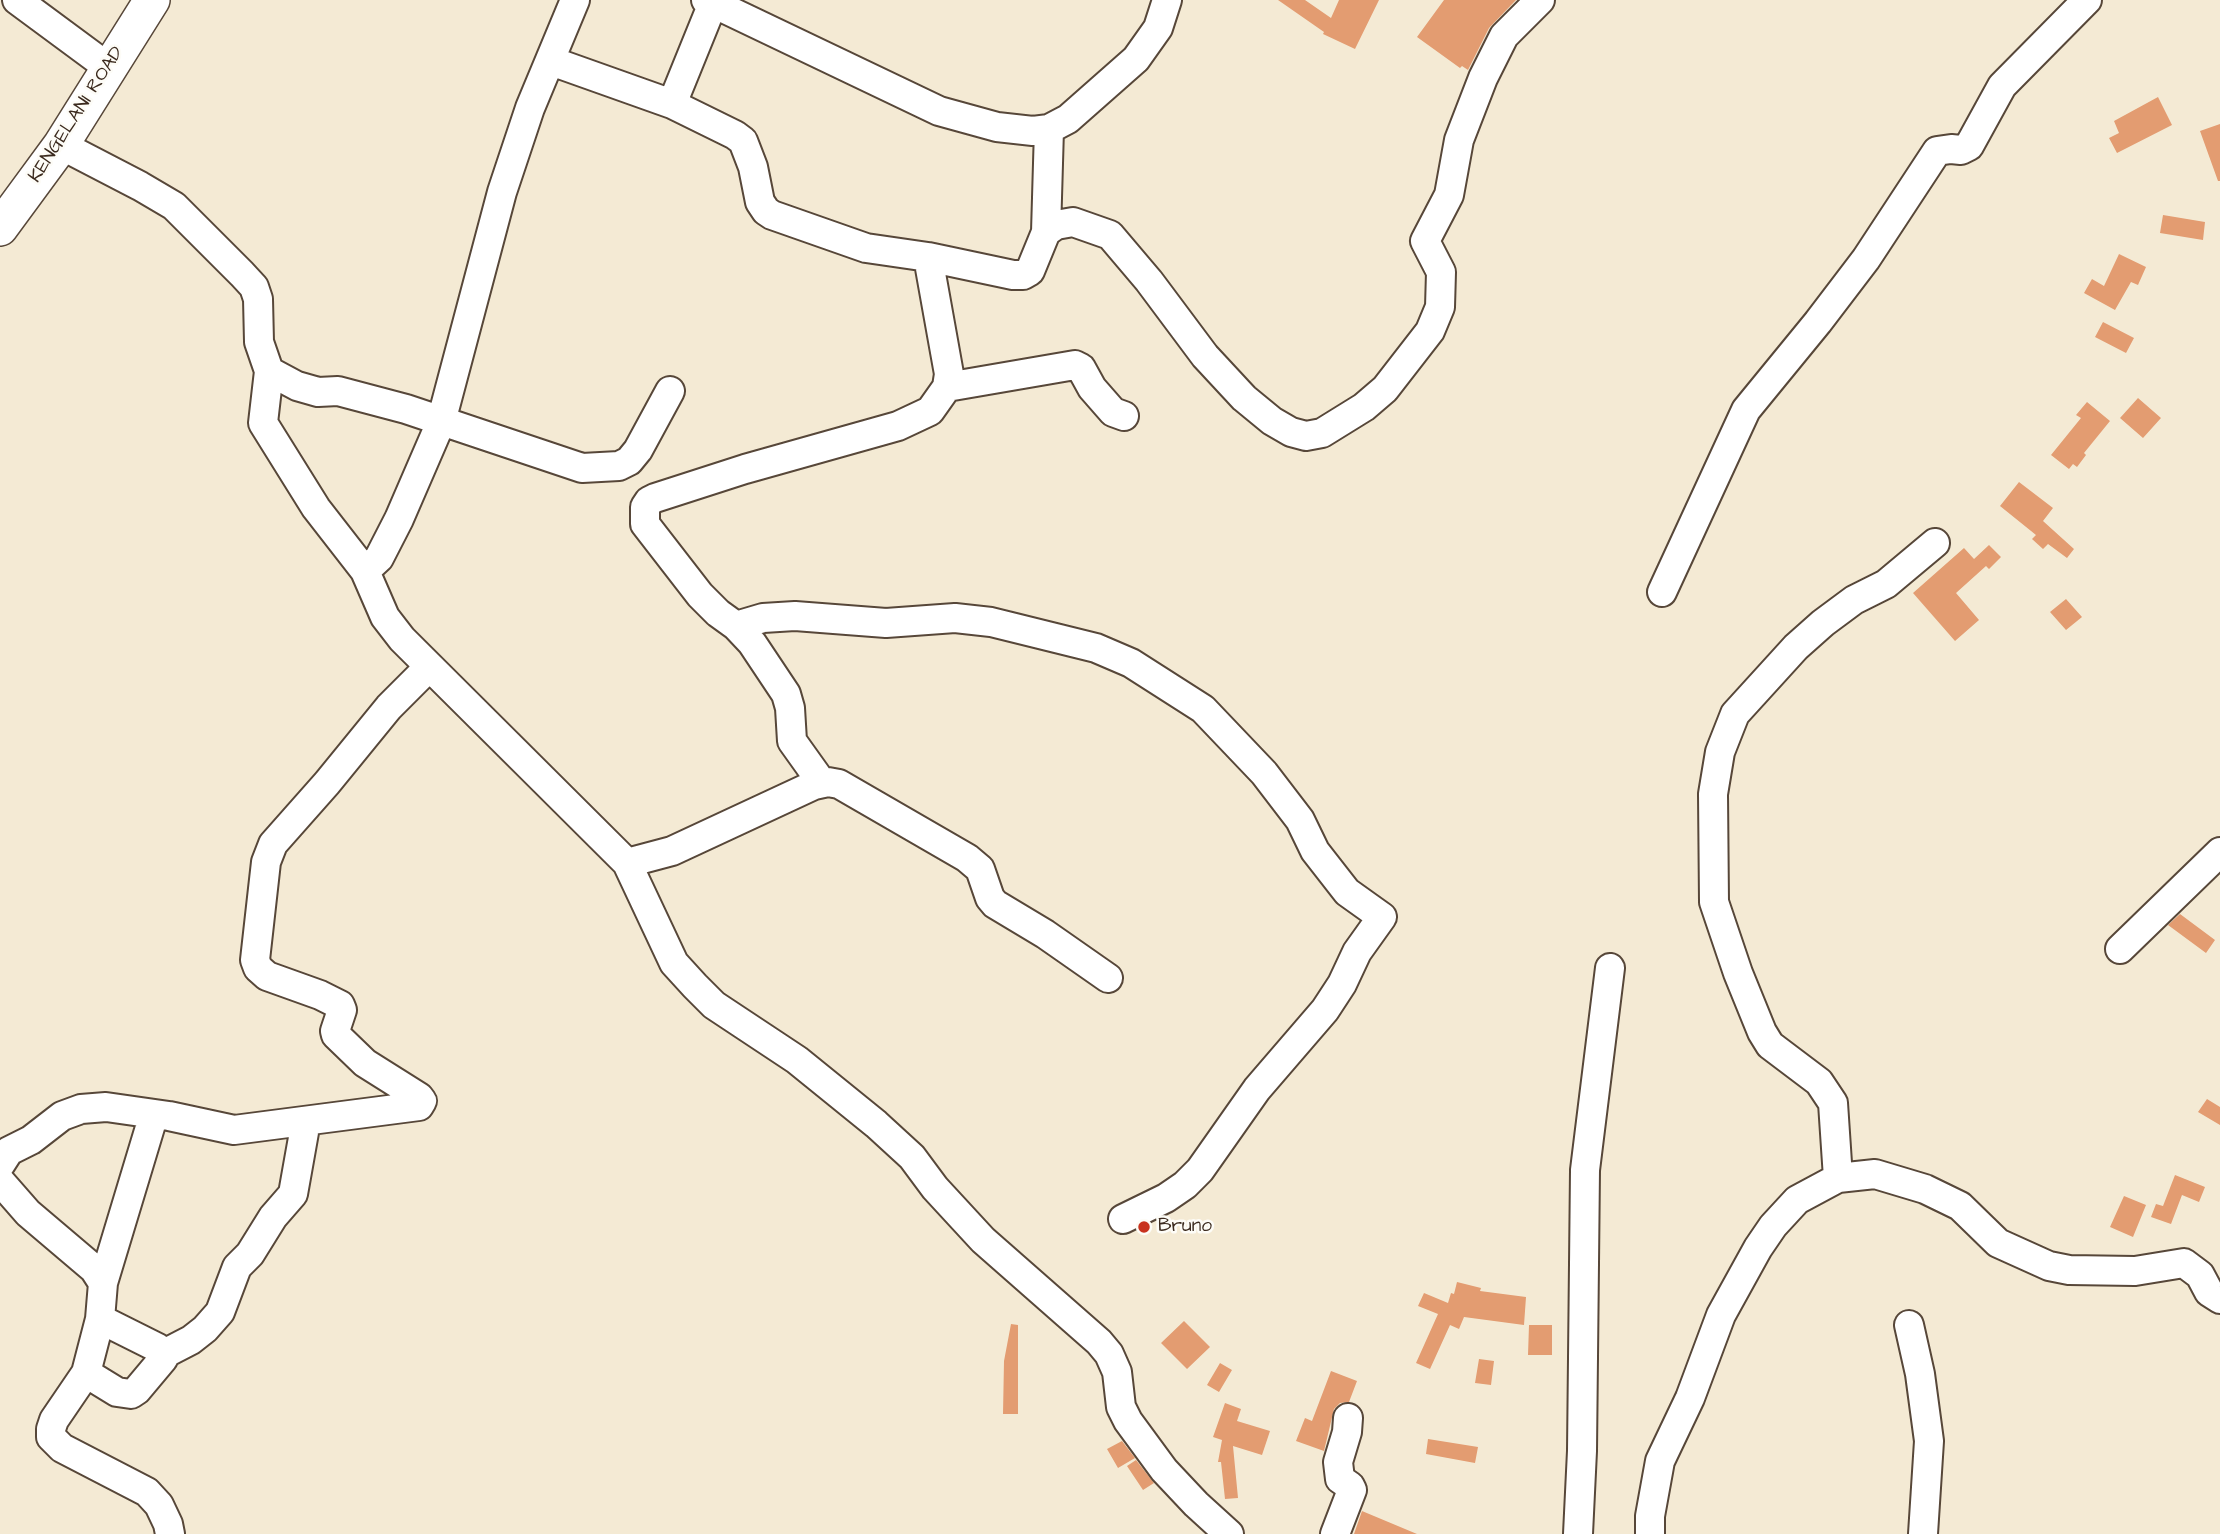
<!DOCTYPE html>
<html>
<head>
<meta charset="utf-8">
<style>
  body { margin:0 }
  canvas { display:block; background:#f4ead4 }
</style>
</head>
<body>
<canvas width="2220" height="1534"></canvas>
<script>
const g = document.querySelector('canvas').getContext('2d');
g.lineJoin = 'round';
function paint(path, color) {
  g.fillStyle = color;
  g.fill(path, 'evenodd');
}
function shape(rows) {
  const path = new Path2D();
  for (const r of rows) {
    path.moveTo(r[0], r[1]);
    for (let i = 2; i < r.length; i += 2) path.lineTo(r[i], r[i + 1]);
  }
  return path;
}
function strokePath(path, color, width, dash) {
  g.strokeStyle = color;
  g.lineWidth = width;
  g.lineCap = dash ? 'butt' : 'round';
  g.setLineDash(dash || []);
  g.stroke(path);
}
function label(font, color, halo, rows, align = 'center') {
  g.font = font + ' "Architects Daughter",sans-serif';
  g.lineWidth = 5;
  g.setLineDash([]);
  g.textBaseline = 'middle';
  g.strokeStyle = halo;
  g.fillStyle = color;
  for (const [text, x, y, turn = 0] of rows) {
    g.save();
    g.translate(x, y);
    g.rotate((+turn || 0) * Math.PI / 180);
    g.textAlign = isNaN(turn) ? turn : align;
    if (halo) g.strokeText(text, 0, 0);
    g.fillText(text, 0, 0);
    g.restore();
  }
}
paint(shape([
  [1278,0,1305,0,1331,18,1339,0,1379,0,1355,49,1323,34,1324,32],
  [1444,0,1516,0,1489,28,1468,70,1462,66,1460,68,1417,37],
  [2158,97,2172,125,2117,153,2109,138,2119,133,2114,121],
  [2220,124,2220,181,2218,181,2200,131],
  [2163,215,2205,222,2203,240,2160,233],
  [2119,254,2146,267,2138,285,2131,282,2115,310,2084,293,2092,279,2104,286],
  [2103,322,2134,338,2126,353,2095,337],
  [2138,398,2161,418,2143,438,2120,418],
  [2087,402,2110,421,2084,453,2086,455,2077,467,2073,464,2069,469,2051,455,2081,418,2076,415],
  [2019,482,2053,508,2043,521,2074,549,2067,558,2048,544,2043,549,2032,539,2036,535,2000,506],
  [1989,545,2001,557,1989,569,1986,566,1956,593,1979,620,1955,641,1913,593,1964,548,1974,559],
  [2066,599,2082,617,2066,630,2050,612],
  [2180,914,2215,940,2206,953,2168,925],
  [2207,1099,2220,1107,2220,1125,2198,1112],
  [2175,1175,2205,1187,2199,1202,2182,1195,2171,1224,2151,1217,2156,1204,2163,1206],
  [2124,1196,2146,1205,2133,1237,2110,1227],
  [1457,1282,1481,1288,1480,1291,1526,1297,1524,1325,1464,1317,1459,1329,1450,1325,1430,1369,1416,1363,1438,1314,1418,1306,1424,1293,1448,1303,1451,1293,1454,1294],
  [1184,1321,1210,1347,1187,1369,1161,1343],
  [1011,1324,1018,1325,1018,1414,1003,1414,1004,1361],
  [1529,1325,1552,1325,1552,1355,1528,1355],
  [1479,1359,1494,1361,1491,1385,1475,1383],
  [1220,1363,1232,1370,1219,1392,1207,1385],
  [1331,1371,1357,1381,1349,1402,1340,1403,1334,1409,1324,1451,1296,1441,1305,1418,1312,1421],
  [1225,1403,1241,1409,1237,1421,1270,1431,1262,1455,1233,1446,1238,1498,1225,1499,1221,1462,1218,1462,1222,1440,1213,1437],
  [1428,1439,1478,1447,1475,1463,1426,1454],
  [1122,1441,1135,1458,1118,1468,1107,1449],
  [1136,1460,1154,1483,1143,1490,1127,1466],
  [1362,1511,1417,1534,1354,1534]
]), '#e39c71');
const minor = shape([
  [17,0,109,68],
  [715,0,713,3,939,111,997,127,1033,131,1049,129,1068,119,1136,59,1158,28,1167,0],
  [551,61,672,104,735,135,743,141,753,167,760,202,766,211,772,215,866,248,928,257,1013,275,1023,275,1030,271,1046,232,1049,129],
  [672,104,713,3,706,0],
  [61,145,140,186,174,206,242,274,254,287,258,299,259,342,269,371,297,386,318,392,338,391,406,409,582,468,619,466,629,461,638,450,670,391],
  [1046,232,1056,225,1073,222,1110,235,1149,281,1205,356,1244,398,1272,421,1291,432,1306,436,1322,433,1364,407,1385,389,1430,331,1440,307,1441,272,1425,241,1449,195,1459,140,1483,78,1504,36,1540,0],
  [928,257,949,374,947,387,930,411,898,426,745,469,655,498,649,501,645,507,645,524,700,595,718,613,736,626,763,618,795,616,886,623,955,618,991,622,1096,648,1131,663,1203,709,1264,773,1300,820,1315,851,1347,892,1382,917,1357,952,1342,984,1325,1010,1257,1089,1200,1170,1185,1185,1166,1198,1123,1219],
  [269,371,263,423,316,508,365,571,385,617,402,639,627,863,674,963,695,986,714,1005,797,1060,876,1124,912,1157,935,1188,983,1240,1099,1342,1109,1354,1117,1372,1121,1407,1128,1421,1164,1470,1196,1504,1229,1534],
  [947,387,1075,365,1081,368,1092,388,1113,412,1124,416],
  [1935,543,1886,584,1854,600,1823,623,1796,647,1735,714,1720,752,1713,794,1714,902,1738,973,1762,1032,1770,1045,1819,1082,1833,1103,1838,1178,1875,1174,1925,1189,1960,1206,1998,1243,2049,1266,2069,1270,2135,1271,2184,1263,2200,1275,2209,1292,2220,1299],
  [365,571,379,558,399,519,441,422,502,192,530,108,575,0],
  [1662,592,1746,410,1818,322,1866,259,1937,151,1951,149,1961,150,1969,146,2002,86,2087,0],
  [736,626,752,643,786,694,790,708,792,741,822,783],
  [627,863,672,851,814,785,828,782,839,784,967,858,980,869,990,898,995,904,1045,934,1108,978],
  [2120,949,2220,852],
  [0,1165,9,1151,31,1140,62,1116,81,1109,106,1107,169,1116,234,1130,419,1106,422,1101,419,1097,365,1063,336,1035,335,1031,342,1010,340,1005,320,995,267,976,258,968,255,960,266,862,273,844,327,783,389,707,429,667],
  [0,1181,28,1213,94,1269,103,1283,100,1319,86,1373,54,1420,51,1429,51,1437,62,1448,147,1492,159,1505,168,1524,170,1534],
  [103,1283,154,1114],
  [1909,1325,1920,1374,1929,1441,1923,1534],
  [162,1355,191,1340,205,1329,220,1312,237,1267,250,1254,273,1217,293,1194,306,1121],
  [86,1373,117,1392,131,1394,137,1390,163,1359,158,1348,100,1319],
  [1335,1534,1352,1490,1350,1486,1340,1479,1338,1462,1347,1432,1348,1418],
  [1578,1534,1582,1451,1585,1170,1610,968],
  [1650,1534,1650,1516,1660,1461,1690,1398,1721,1315,1758,1248,1773,1226,1797,1200,1838,1178]
]);
const major = shape([
  [0,228,61,145,152,0]
]);
strokePath(minor, '#574739', 32);
strokePath(major, '#574739', 38);
strokePath(minor, '#fff', 28);
strokePath(major, '#fff', 35);
for (const [x, y, r, color] of [
  [1144,1227,7,"#c8321e"]
]) {
  const dot = new Path2D();
  dot.arc(x, y, r, 0, 2 * Math.PI);
  g.fillStyle = color;
  g.fill(dot);
  strokePath(dot, '#fdfcf7', 2.5);
}
label('19px', '#3b2a1e', '#fdfcf7', [
  ["KENGELANI ROAD",77,115,-57]
]);
label('19px', '#3b2a1e', '#fdfcf7', [
  ["Bruno",1158,1227]
], 'left');
</script>
</body>
</html>
